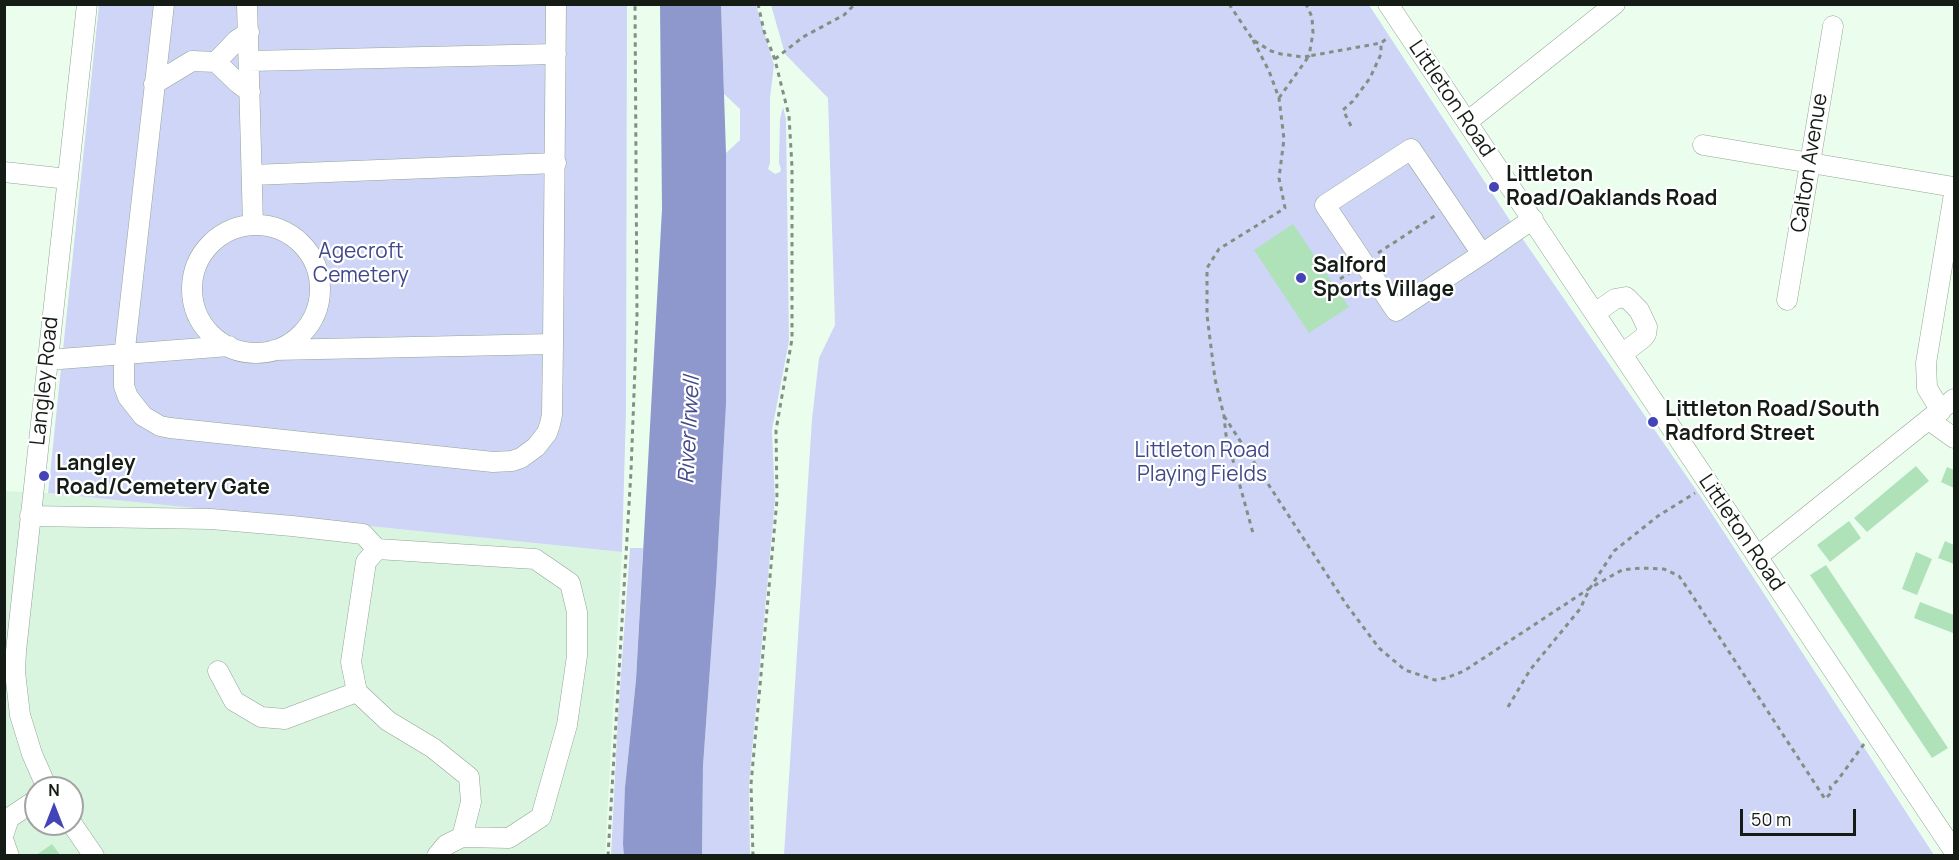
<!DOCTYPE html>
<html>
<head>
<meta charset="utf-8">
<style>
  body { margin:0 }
  #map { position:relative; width:1959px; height:860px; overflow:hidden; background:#ebfeee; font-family:Manrope,sans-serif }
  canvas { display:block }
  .frame { position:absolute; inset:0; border:6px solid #151c16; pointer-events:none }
  .north { position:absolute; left:24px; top:776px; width:60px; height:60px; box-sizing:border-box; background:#fff; border:2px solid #a1a4a2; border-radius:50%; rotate:0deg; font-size:16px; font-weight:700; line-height:24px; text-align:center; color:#151c16 }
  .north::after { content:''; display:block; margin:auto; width:21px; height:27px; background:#4444b9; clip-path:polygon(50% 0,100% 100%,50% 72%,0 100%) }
  .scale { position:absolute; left:1740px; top:809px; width:116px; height:27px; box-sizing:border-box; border:3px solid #151c16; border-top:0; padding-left:8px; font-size:18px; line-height:21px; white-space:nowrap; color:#151c16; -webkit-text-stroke:4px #fff; paint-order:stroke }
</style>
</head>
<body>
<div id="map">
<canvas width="1959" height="860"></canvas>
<div class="frame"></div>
<div class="north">N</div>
<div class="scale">50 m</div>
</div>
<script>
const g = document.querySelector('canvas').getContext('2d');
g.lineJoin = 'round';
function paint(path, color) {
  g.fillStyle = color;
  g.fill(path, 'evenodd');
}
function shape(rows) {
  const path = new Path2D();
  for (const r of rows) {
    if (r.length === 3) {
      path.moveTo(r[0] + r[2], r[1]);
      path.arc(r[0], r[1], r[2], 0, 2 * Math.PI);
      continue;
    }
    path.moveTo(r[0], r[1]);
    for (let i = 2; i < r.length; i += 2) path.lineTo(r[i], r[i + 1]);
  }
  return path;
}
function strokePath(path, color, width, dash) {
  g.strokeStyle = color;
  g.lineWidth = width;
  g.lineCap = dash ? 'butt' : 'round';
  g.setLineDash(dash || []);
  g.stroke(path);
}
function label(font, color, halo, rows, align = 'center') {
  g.font = font + ' Manrope,sans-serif';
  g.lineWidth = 4.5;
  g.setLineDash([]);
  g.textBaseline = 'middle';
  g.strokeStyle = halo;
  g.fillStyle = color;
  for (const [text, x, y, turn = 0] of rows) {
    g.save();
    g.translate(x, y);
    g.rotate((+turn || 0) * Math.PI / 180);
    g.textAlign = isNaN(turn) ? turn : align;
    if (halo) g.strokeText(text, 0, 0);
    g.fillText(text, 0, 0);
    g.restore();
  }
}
paint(shape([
  [4,491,48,493,622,552,605,855,5,855],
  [36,788,72,788,72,824,36,824]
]), '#daf5df');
paint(shape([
  [99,5,627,5,626,410,622,552,48,493],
  [721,5,756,5,774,65,770,98,770,163,768,169,775,174,780,172,781,169,779,163,780,119,783,107,786,119,789,341,772,430,775,500,749,784,750,855,702,856,703,766,716,584,726,405,726,153,740,140,740,109,724,94],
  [771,5,1369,5,1511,222,1703,500,1934,855,784,855,812,419,819,358,835,325,828,98,785,54],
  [630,548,643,548,636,680,625,787,624,855,611,856,618,716]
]), '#cfd5f6');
paint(shape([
  [660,5,721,5,726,153,726,405,716,584,703,766,702,855,624,855,623,844,625,787,636,680,662,209]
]), '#8f98cd');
paint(shape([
  [1293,224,1349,307,1309,333,1254,250],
  [1916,466,1929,481,1867,532,1854,518],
  [1947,467,1954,470,1954,488,1941,482],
  [1849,521,1861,538,1830,562,1817,545],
  [1945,541,1954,545,1954,564,1938,558],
  [1916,552,1932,559,1917,595,1902,589],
  [1826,565,1948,748,1932,758,1810,575],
  [1920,602,1954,615,1953,633,1914,618],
  [52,844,61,856,35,856]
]), '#afe2b9');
const minor = shape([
  [164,4,124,357,124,386,128,397,143,416,160,426,170,428,493,462,512,461,521,458,536,447,547,433,550,424,552,415,553,344],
  [247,4,253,225],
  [1388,4,1954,851],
  [250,61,556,54],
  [216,62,238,83,250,92],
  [154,84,192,61,216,62,237,40,249,32],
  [1467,122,1615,4],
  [1703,145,1954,187],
  [1411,149,1482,254,1396,311,1325,205,1411,149],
  [4,172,68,179],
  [252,175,556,163],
  [256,289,64],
  [1482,254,1533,219],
  [1787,300,1833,26],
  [1595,313,1615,299,1626,297,1639,310,1647,327,1646,334,1643,338,1622,354],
  [274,350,553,344,556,4],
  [47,360,229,346],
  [1941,411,1927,388,1926,363,1954,194],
  [1929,420,1954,438],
  [30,516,211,519,292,526,363,534,377,549],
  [1757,557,1954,399],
  [218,671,234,701,261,717,285,719,357,692],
  [47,788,32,754,20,715,15,672,16,651,87,4],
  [72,824,94,856],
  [4,833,9,818,36,800],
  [4,842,9,856],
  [437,856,446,845,462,837,509,838,541,817,567,725,577,656,577,612,570,583,535,559,377,549,366,562,351,662,357,692,388,721,433,748,469,777,471,802,462,837]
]);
strokePath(minor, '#92a595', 21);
strokePath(shape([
  [1229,4,1253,40,1271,51,1281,54,1303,57,1309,56,1313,33,1312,17,1306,4],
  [1253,40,1269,71,1279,98,1284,139,1279,178,1285,208,1219,249,1207,268,1207,315,1215,379,1224,416,1226,435,1253,533],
  [775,59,803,37,844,15,855,4],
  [1279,98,1309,56,1381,43,1389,37],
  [1351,126,1343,110,1353,101,1370,78,1381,54,1381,43],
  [1378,253,1436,215],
  [1340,279,1351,272],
  [1224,416,1346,604,1379,648,1405,670,1435,680,1446,678,1464,671,1590,588,1622,570,1641,568,1664,569,1679,576,1690,592,1825,799,1832,792,1830,787,1837,781,1864,744],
  [1508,707,1530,670,1580,609,1590,588,1614,551,1658,516,1695,493],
  [608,856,631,471,637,316,635,4],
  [753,856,751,784,777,500,776,430,792,339,792,167,789,116,775,60,764,31,758,4]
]), '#828f84', 3, [4.5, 4.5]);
strokePath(minor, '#fff', 20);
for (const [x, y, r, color] of [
  [1494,187,6,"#4444b9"],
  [1301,278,6,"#4444b9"],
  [1653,422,6,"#4444b9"],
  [44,476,6,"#4444b9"]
]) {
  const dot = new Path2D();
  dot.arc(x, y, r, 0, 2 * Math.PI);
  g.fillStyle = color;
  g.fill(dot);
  strokePath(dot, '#fff', 2);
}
label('21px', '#151c16', '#fff', [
  ["Littleton Road",1451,99,56],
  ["Calton Avenue",1810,163,-81],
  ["Langley Road",45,381,-84],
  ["Littleton Road",1741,533,56]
]);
label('bold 21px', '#151c16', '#fff', [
  ["Littleton",1506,175],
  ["Road/Oaklands Road",1506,199],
  ["Salford",1313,266],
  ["Sports Village",1313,290],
  ["Littleton Road/South",1665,410],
  ["Radford Street",1665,434],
  ["Langley",56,464],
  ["Road/Cemetery Gate",56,488]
], 'left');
label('21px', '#414889', '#fff', [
  ["Agecroft",361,252],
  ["Cemetery",361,276],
  ["Littleton Road",1202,451],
  ["Playing Fields",1202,475]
]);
label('italic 22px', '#42498b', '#fff', [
  ["River Irwell",690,430,-87]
]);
</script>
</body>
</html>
